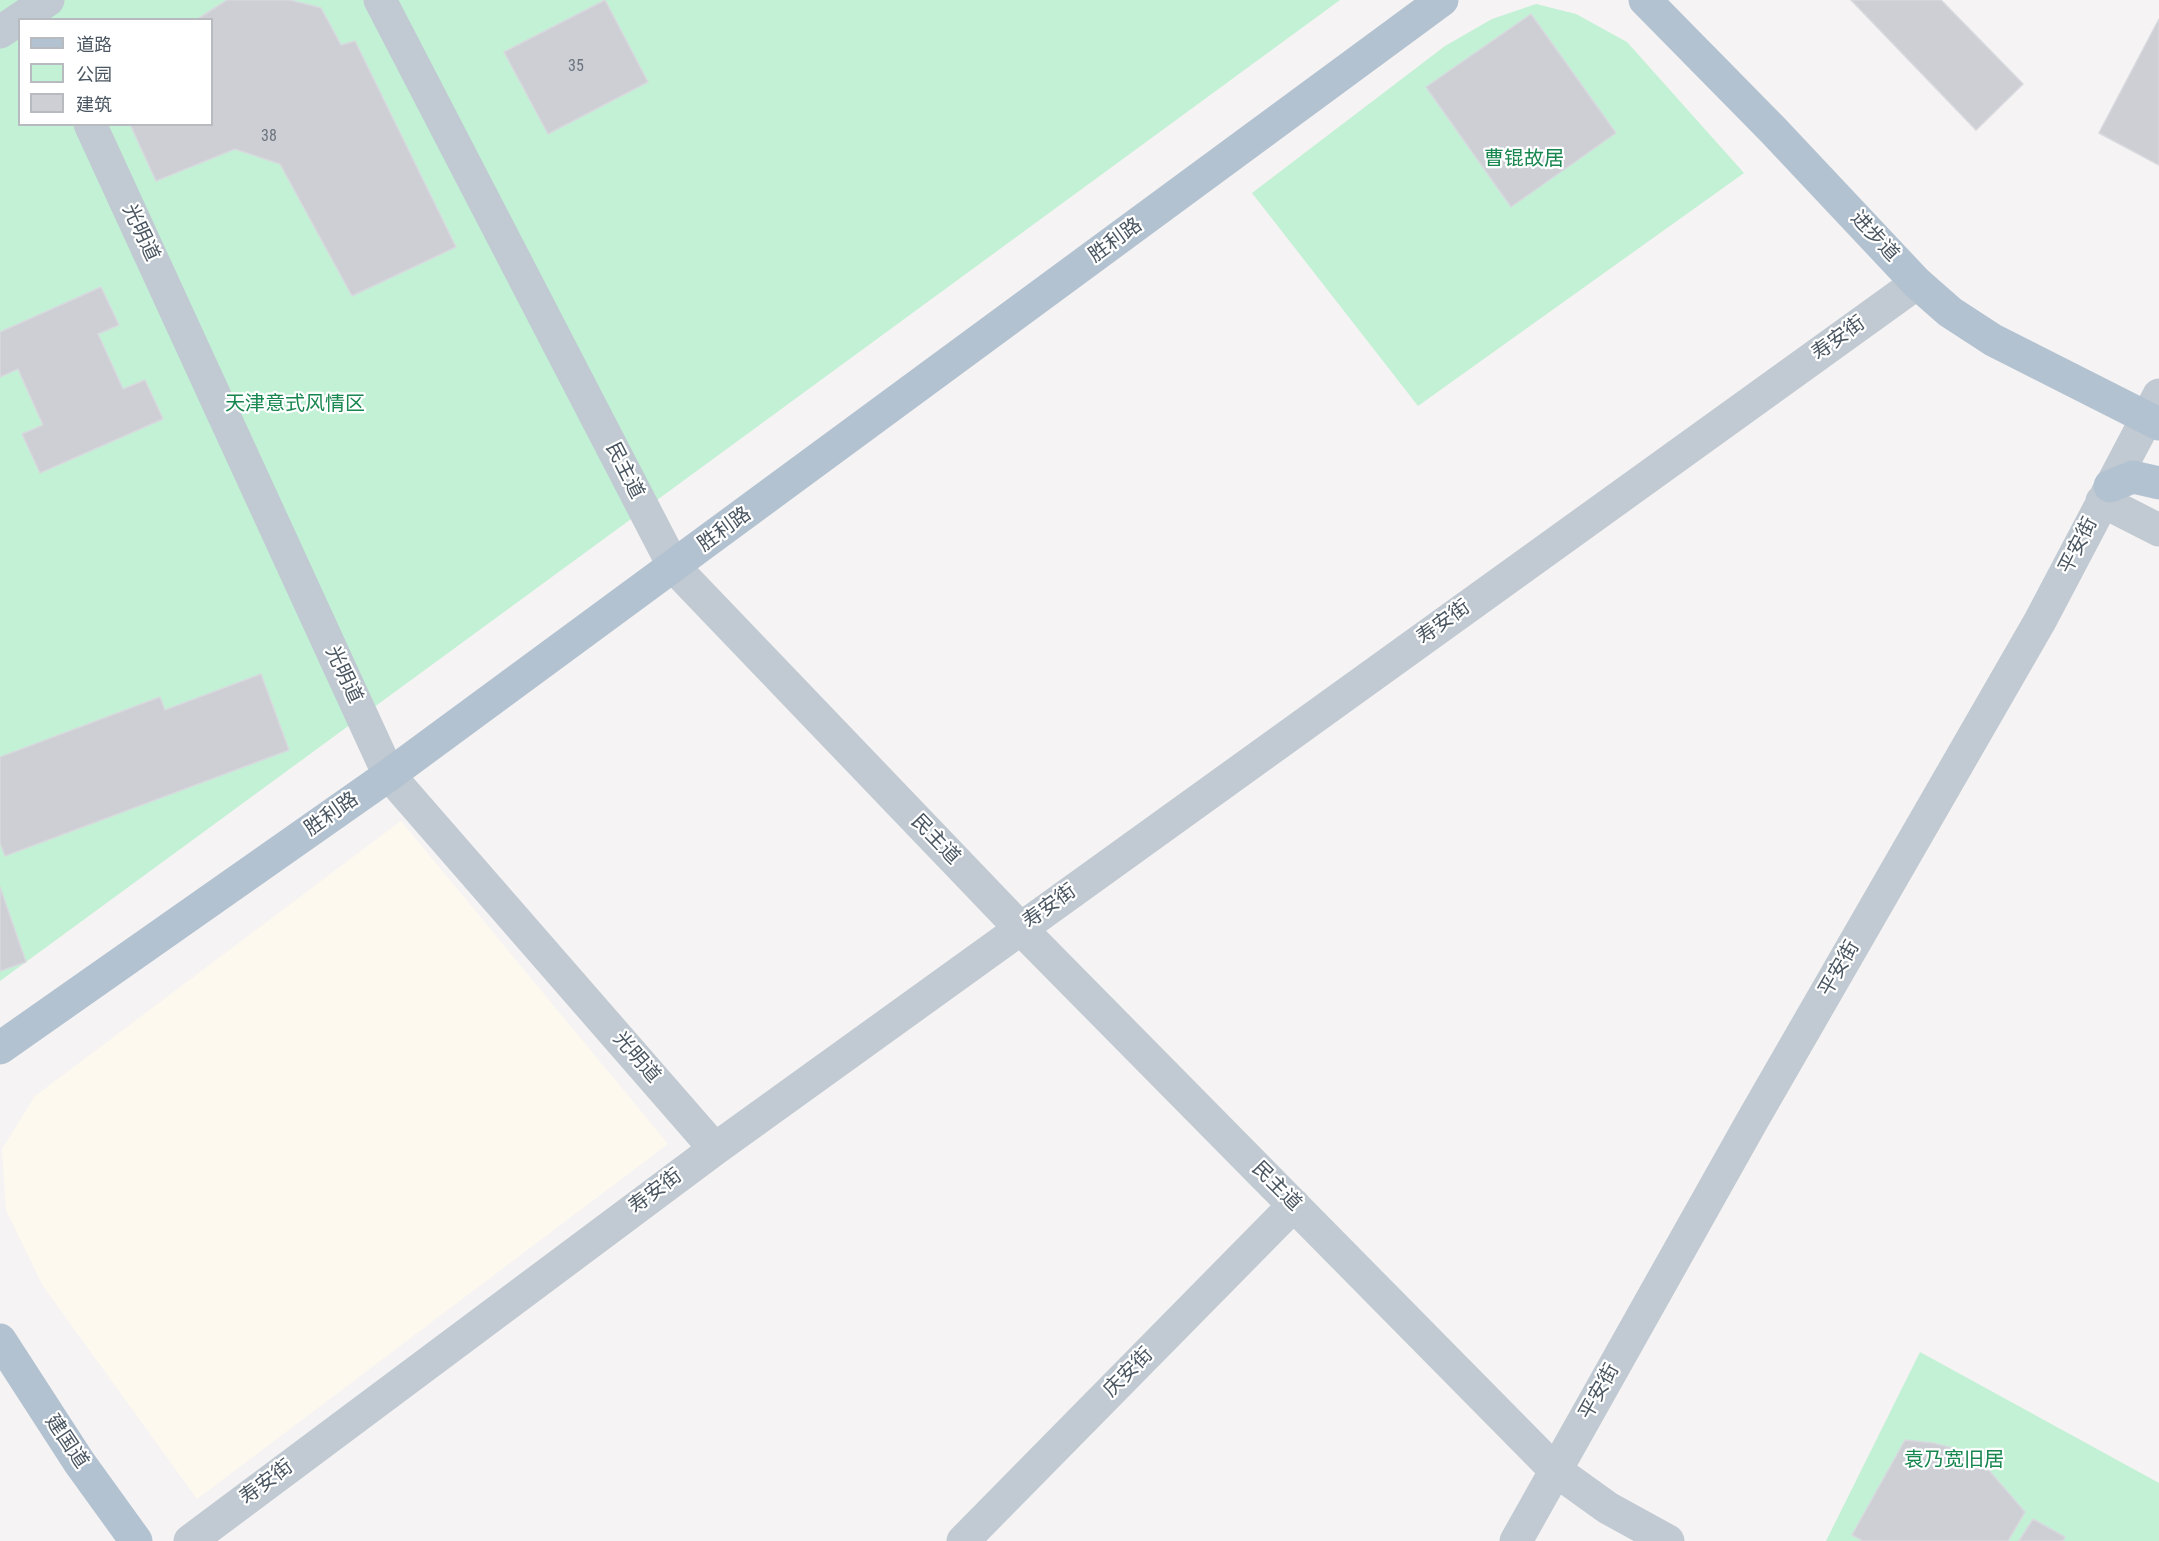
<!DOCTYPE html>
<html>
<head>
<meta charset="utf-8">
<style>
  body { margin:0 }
  #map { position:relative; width:2159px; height:1541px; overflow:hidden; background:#f5f3f3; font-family:"Roboto Condensed","Noto Sans SC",sans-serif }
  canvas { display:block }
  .legend { position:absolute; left:18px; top:18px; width:195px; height:108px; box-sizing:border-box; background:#fff; border:2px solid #b7bbc0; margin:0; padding:8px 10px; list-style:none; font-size:18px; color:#4a5661 }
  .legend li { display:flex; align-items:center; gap:12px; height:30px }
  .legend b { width:30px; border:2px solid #b7bbc0 }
</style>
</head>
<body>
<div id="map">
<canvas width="2159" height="1541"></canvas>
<ul class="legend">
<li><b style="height:8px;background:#b3c2d1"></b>道路</li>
<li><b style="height:16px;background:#c3f1d5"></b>公园</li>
<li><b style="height:16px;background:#cdcfd5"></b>建筑</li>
</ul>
</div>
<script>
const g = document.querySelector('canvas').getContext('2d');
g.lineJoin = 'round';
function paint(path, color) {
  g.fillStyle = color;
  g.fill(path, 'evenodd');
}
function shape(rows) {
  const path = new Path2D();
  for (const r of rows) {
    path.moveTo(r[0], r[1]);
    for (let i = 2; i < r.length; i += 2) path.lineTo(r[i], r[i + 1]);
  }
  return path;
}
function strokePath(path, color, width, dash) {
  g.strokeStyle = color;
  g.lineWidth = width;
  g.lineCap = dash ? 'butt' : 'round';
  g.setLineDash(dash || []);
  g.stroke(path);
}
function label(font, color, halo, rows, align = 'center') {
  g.font = font + ' "Roboto Condensed","Noto Sans SC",sans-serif';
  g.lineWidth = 4.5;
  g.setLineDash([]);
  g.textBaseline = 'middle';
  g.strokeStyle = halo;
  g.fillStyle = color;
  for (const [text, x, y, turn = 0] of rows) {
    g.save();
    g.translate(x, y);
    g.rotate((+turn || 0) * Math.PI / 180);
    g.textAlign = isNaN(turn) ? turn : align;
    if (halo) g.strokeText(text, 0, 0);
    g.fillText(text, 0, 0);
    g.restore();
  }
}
paint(shape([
  [401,821,668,1144,197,1499,43,1286,6,1210,2,1149,35,1096]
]), '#fdf9ef');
paint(shape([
  [0,0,1340,0,0,981],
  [20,20,212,20,212,124,20,124],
  [1536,4,1576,14,1627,42,1744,173,1418,406,1252,193,1445,46,1492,19],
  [1920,1352,2159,1483,2159,1541,1826,1541]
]), '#c3f1d5');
const building = shape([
  [227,0,290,0,321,8,341,45,355,41,456,247,352,296,280,164,235,149,156,181,130,124,212,124,212,20,196,20,227,0],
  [605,0,648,82,548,134,504,52,605,0],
  [1851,0,1941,0,2023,84,1976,130,1851,0],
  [1531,14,1616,133,1511,207,1426,87,1531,14],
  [2159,19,2159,165,2099,133,2159,19],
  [101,287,119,325,98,334,123,389,145,380,163,419,40,473,22,434,43,425,18,369,0,377,0,332,101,287],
  [261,674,289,750,5,856,0,843,0,757,160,697,165,710,261,674],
  [0,887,26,962,0,971,0,887],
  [1905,1440,1933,1443,1960,1450,1980,1460,2025,1512,2008,1541,1863,1541,1852,1535,1905,1440],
  [2033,1519,2065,1537,2063,1541,2019,1541,2033,1519]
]);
paint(building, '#cdcfd5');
strokePath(building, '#d7d9de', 1.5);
strokePath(shape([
  [380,0,674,567,1020,928,1555,1470,1608,1508,1668,1541],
  [0,32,48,0],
  [90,124,389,775,715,1149],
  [2102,501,2159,530],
  [190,1541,715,1149,1917,283],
  [963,1541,1294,1205],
  [1516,1541,1752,1121,2040,621,2159,395]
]), '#c1cad2', 33);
strokePath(shape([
  [1645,0,1773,130,1917,283,1950,312,1993,340,2159,424],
  [2110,486,2133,477,2159,483],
  [0,1048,389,775,1442,0],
  [0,1340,79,1462,136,1541]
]), '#b3c2d1', 33);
label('16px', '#6b747e', null, [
  ["35",576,67],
  ["38",269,137]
]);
label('20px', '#17864f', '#fff', [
  ["曹锟故居",1524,160],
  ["天津意式风情区",295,405],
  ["袁乃宽旧居",1954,1461]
]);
label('20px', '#4a5661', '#fff', [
  ["光明道",140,233,65],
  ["进步道",1874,237,47],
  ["胜利路",1116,241,-36],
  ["寿安街",1839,339,-36],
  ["民主道",624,471,63],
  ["胜利路",725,530,-36],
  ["平安街",2079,546,-63],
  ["寿安街",1444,623,-36],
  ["光明道",343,675,65],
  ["胜利路",332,815,-35],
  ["民主道",935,840,46],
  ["寿安街",1050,907,-36],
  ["平安街",1840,969,-60],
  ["光明道",636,1058,49],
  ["民主道",1276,1187,45],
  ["寿安街",656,1192,-37],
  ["庆安街",1129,1373,-45],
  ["平安街",1600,1392,-61],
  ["建国道",66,1442,56],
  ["寿安街",267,1483,-37]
]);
</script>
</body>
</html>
